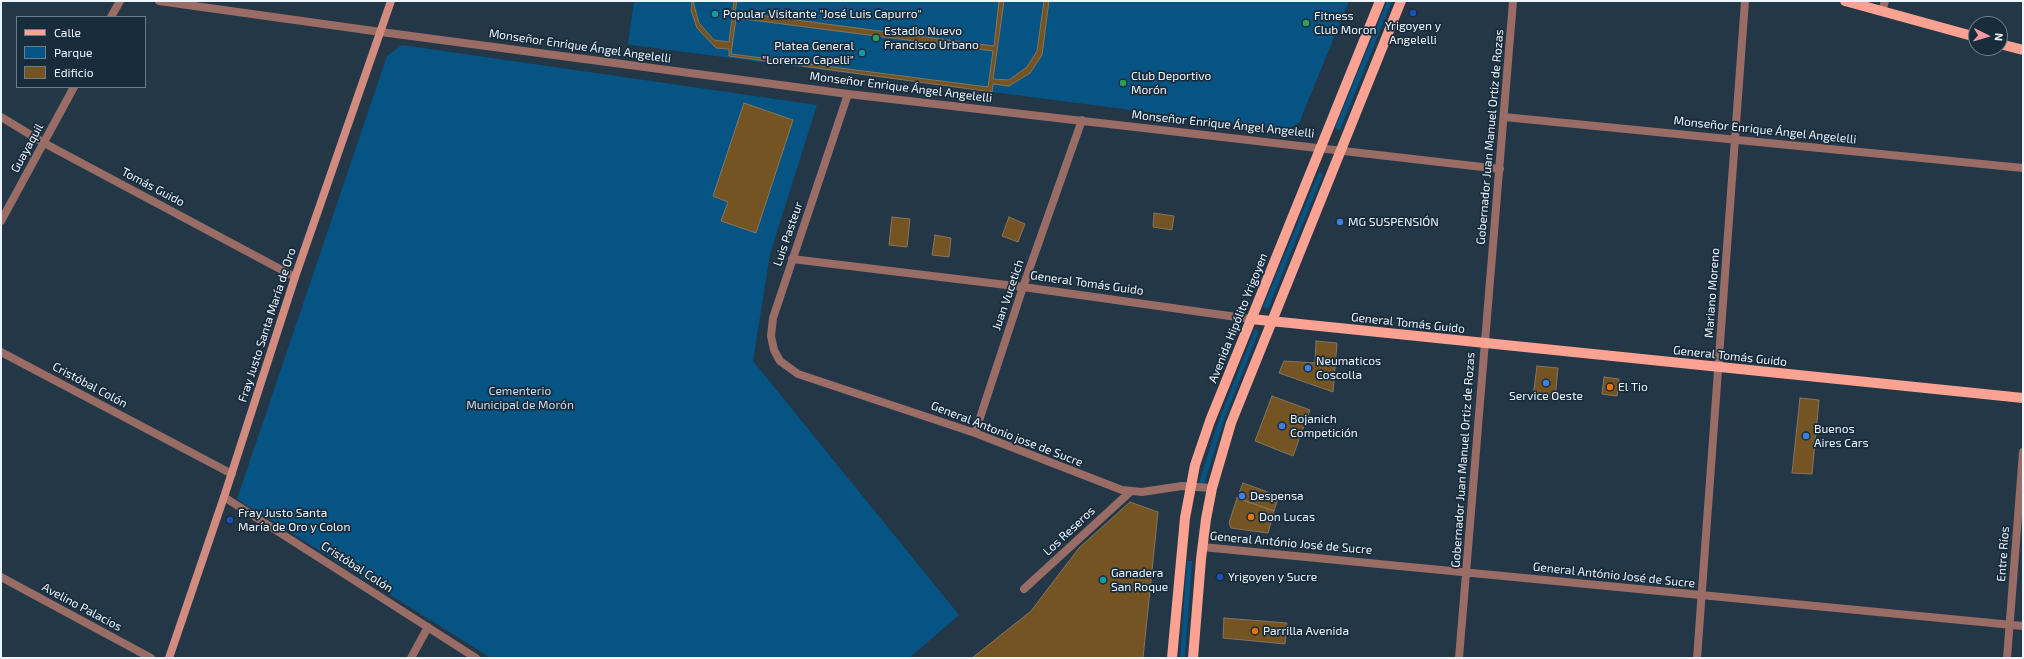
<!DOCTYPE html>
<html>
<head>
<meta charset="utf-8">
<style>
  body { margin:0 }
  #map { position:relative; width:2024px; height:659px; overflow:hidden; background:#233747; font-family:"Exo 2",sans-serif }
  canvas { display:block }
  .frame { position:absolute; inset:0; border:2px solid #ecf5fe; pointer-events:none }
  .legend { position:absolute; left:16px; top:16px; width:130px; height:72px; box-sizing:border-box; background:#192c3c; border:1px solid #6d7c8a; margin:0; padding:5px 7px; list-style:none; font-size:12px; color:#ecf5fe }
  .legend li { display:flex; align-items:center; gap:8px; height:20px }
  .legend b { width:20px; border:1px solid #6d7c8a }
  .north { position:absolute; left:1968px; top:16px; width:40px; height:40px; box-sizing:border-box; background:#192c3c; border:1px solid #6d7c8a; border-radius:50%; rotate:95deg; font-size:11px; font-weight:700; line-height:16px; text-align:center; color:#ecf5fe }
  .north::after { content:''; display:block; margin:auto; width:14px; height:18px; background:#f49aa5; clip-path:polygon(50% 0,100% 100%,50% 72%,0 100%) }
</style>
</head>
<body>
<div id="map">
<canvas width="2024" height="659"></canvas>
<div class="frame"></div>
<ul class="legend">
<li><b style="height:5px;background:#fca293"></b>Calle</li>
<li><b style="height:11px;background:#065484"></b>Parque</li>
<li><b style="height:11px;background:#755424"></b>Edificio</li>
</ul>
<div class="north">N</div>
</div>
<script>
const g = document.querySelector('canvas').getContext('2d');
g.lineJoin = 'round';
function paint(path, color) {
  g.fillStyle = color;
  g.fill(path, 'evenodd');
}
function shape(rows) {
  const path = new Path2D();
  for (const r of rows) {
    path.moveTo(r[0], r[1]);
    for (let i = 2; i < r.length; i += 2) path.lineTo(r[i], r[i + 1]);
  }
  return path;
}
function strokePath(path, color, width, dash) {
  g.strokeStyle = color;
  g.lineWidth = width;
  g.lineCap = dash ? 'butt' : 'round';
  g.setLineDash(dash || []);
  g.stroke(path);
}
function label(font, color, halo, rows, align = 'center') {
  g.font = font + ' "Exo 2",sans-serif';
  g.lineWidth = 3.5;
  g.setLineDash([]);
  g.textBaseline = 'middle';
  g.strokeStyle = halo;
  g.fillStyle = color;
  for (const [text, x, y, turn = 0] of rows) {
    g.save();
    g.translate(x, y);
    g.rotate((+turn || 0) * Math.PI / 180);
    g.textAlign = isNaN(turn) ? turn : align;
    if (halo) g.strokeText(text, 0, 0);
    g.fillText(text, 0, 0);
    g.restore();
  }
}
paint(shape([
  [634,1,1349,1,1299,123,1285,130,631,45,628,44],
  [1387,1,1392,1,1340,130,1335,128],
  [402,45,817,105,770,254,753,361,959,615,909,658,491,658,237,499,387,56],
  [1319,172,1323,174,1268,309,1263,307],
  [1255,329,1259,331,1224,420,1202,491,1197,489,1219,420],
  [1187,561,1192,561,1185,658,1180,658]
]), '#065484');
const building = shape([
  [692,1,737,1,735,12,994,46,999,1,1049,1,1042,55,1030,73,1009,86,993,84,992,92,729,56,729,49,716,48,697,28,691,10,692,1],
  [694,1,734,1,729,42,714,40,699,23,694,5,694,1],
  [1004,1,1044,1,1037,51,1027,67,1009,80,993,79,1004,1],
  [736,18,993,51,988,87,731,54,736,18],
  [744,103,793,120,756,233,721,221,728,202,713,196,744,103],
  [1154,213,1174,216,1172,230,1153,227,1154,213],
  [892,217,910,219,907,247,889,245,892,217],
  [1009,217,1025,224,1018,242,1002,236,1009,217],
  [935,235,951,238,949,257,932,255,935,235],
  [1316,341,1337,343,1333,392,1279,373,1284,361,1315,363,1316,341],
  [1537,366,1558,368,1555,399,1533,397,1537,366],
  [1604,377,1619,379,1617,396,1602,394,1604,377],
  [1272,396,1310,410,1293,456,1255,441,1272,396],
  [1800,398,1819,400,1812,474,1792,473,1800,398],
  [1243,483,1279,496,1274,511,1237,498,1243,483],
  [1237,498,1274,511,1268,533,1231,528,1229,523,1237,498],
  [1130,502,1158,512,1143,658,972,658,1031,611,1079,548,1130,502],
  [1224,618,1287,623,1285,644,1223,638,1224,618]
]);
paint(building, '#755424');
strokePath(building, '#86745e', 1);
strokePath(shape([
  [159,1,381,32,848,94,1500,169],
  [1882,11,1885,1],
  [111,17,120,1],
  [848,94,773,318,771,336,774,350,780,361,798,374,975,433,1122,490,1142,492,1182,486,1212,488],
  [1,117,44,143,295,277],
  [1504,117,2023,168],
  [1,221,74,87],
  [792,259,1023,287,1251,319],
  [1,352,232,474],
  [975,433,1023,287,1082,120],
  [224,497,476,658],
  [1202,547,2023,626],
  [1,577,151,658],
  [1024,589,1130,492],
  [411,658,428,627],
  [1459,658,1513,1],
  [1697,658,1745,1],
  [2007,658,2023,452]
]), '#996c65', 8);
strokePath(shape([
  [169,658,224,497,295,277,391,1]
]), '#d18b7f', 8);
strokePath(shape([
  [1845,1,1976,37],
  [2000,44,2023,50],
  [1251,319,2023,398],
  [1172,658,1185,518,1195,465,1210,421,1380,1],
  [1193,658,1201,559,1206,519,1212,488,1231,423,1401,1]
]), '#fca293', 10);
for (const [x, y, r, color] of [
  [1413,13,4,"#1a4fb4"],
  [715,14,4,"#0f9aa8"],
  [1306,23,4,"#2e9e5b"],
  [876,38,4,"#2e9e5b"],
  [862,53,4,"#0f9aa8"],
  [1123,83,4,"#2e9e5b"],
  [1340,222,4,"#3f7fe0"],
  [1308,368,4,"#3f7fe0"],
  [1546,383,4,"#3f7fe0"],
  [1610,387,4,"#e8710a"],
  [1282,426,4,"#3f7fe0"],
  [1806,436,4,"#3f7fe0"],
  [1242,496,4,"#3f7fe0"],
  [1251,517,4,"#e8710a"],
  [230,520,4,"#1a4fb4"],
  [1220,577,4,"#1a4fb4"],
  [1103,580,4,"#0f9aa8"],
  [1255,631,4,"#e8710a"]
]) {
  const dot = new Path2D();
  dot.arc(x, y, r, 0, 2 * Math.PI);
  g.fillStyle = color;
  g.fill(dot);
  strokePath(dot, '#192c3c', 1.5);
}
label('12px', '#ecf5fe', '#192c3c', [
  ["Popular Visitante \"José Luis Capurro\"",723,14],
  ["Fitness",1314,16],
  ["Club Moron",1314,30],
  ["Yrigoyen y",1413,26,"center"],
  ["Angelelli",1413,40,"center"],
  ["Estadio Nuevo",884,31],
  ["Francisco Urbano",884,45],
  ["Platea General",854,46,"right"],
  ["\"Lorenzo Capelli\"",854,60,"right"],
  ["Club Deportivo",1131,76],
  ["Morón",1131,90],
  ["MG SUSPENSIÓN",1348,222],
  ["Neumaticos",1316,361],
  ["Coscolla",1316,375],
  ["El Tio",1618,387],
  ["Service Oeste",1546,396,"center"],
  ["Bojanich",1290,419],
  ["Competición",1290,433],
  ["Buenos",1814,429],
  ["Aires Cars",1814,443],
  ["Despensa",1250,496],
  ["Fray Justo Santa",238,513],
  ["María de Oro y Colon",238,527],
  ["Don Lucas",1259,517],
  ["Ganadera",1111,573],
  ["San Roque",1111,587],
  ["Yrigoyen y Sucre",1228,577],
  ["Parrilla Avenida",1263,631]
], 'left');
label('12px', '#ecf5fe', '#192c3c', [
  ["Monseñor Enrique Ángel Angelelli",580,46,8],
  ["Monseñor Enrique Ángel Angelelli",901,87,7],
  ["Monseñor Enrique Ángel Angelelli",1223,124,6],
  ["Monseñor Enrique Ángel Angelelli",1765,130,6],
  ["Gobernador Juan Manuel Ortiz de Rozas",1490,137,-85],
  ["Guayaquil",27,148,-61],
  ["Tomás Guido",153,187,28],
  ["Luis Pasteur",788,234,-71],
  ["General Tomás Guido",1087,283,8],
  ["Mariano Moreno",1712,293,-86],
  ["Juan Vucetich",1008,295,-71],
  ["Avenida Hipólito Yrigoyen",1238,318,-68],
  ["General Tomás Guido",1408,323,6],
  ["Fray Justo Santa María de Oro",267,325,-72],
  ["General Tomás Guido",1730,356,6],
  ["Cristóbal Colón",90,385,28],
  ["General Antonio jose de Sucre",1007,434,21],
  ["Gobernador Juan Manuel Ortiz de Rozas",1463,460,-86],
  ["Los Reseros",1069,531,-43],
  ["General António José de Sucre",1291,543,5],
  ["Entre Ríos",2003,554,-86],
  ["Cristóbal Colón",357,567,33],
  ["General António José de Sucre",1614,575,6],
  ["Avelino Palacios",82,607,28]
]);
label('12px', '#c9ddee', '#192c3c', [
  ["Cementerio",520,391],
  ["Municipal de Morón",520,405]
]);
</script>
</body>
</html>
